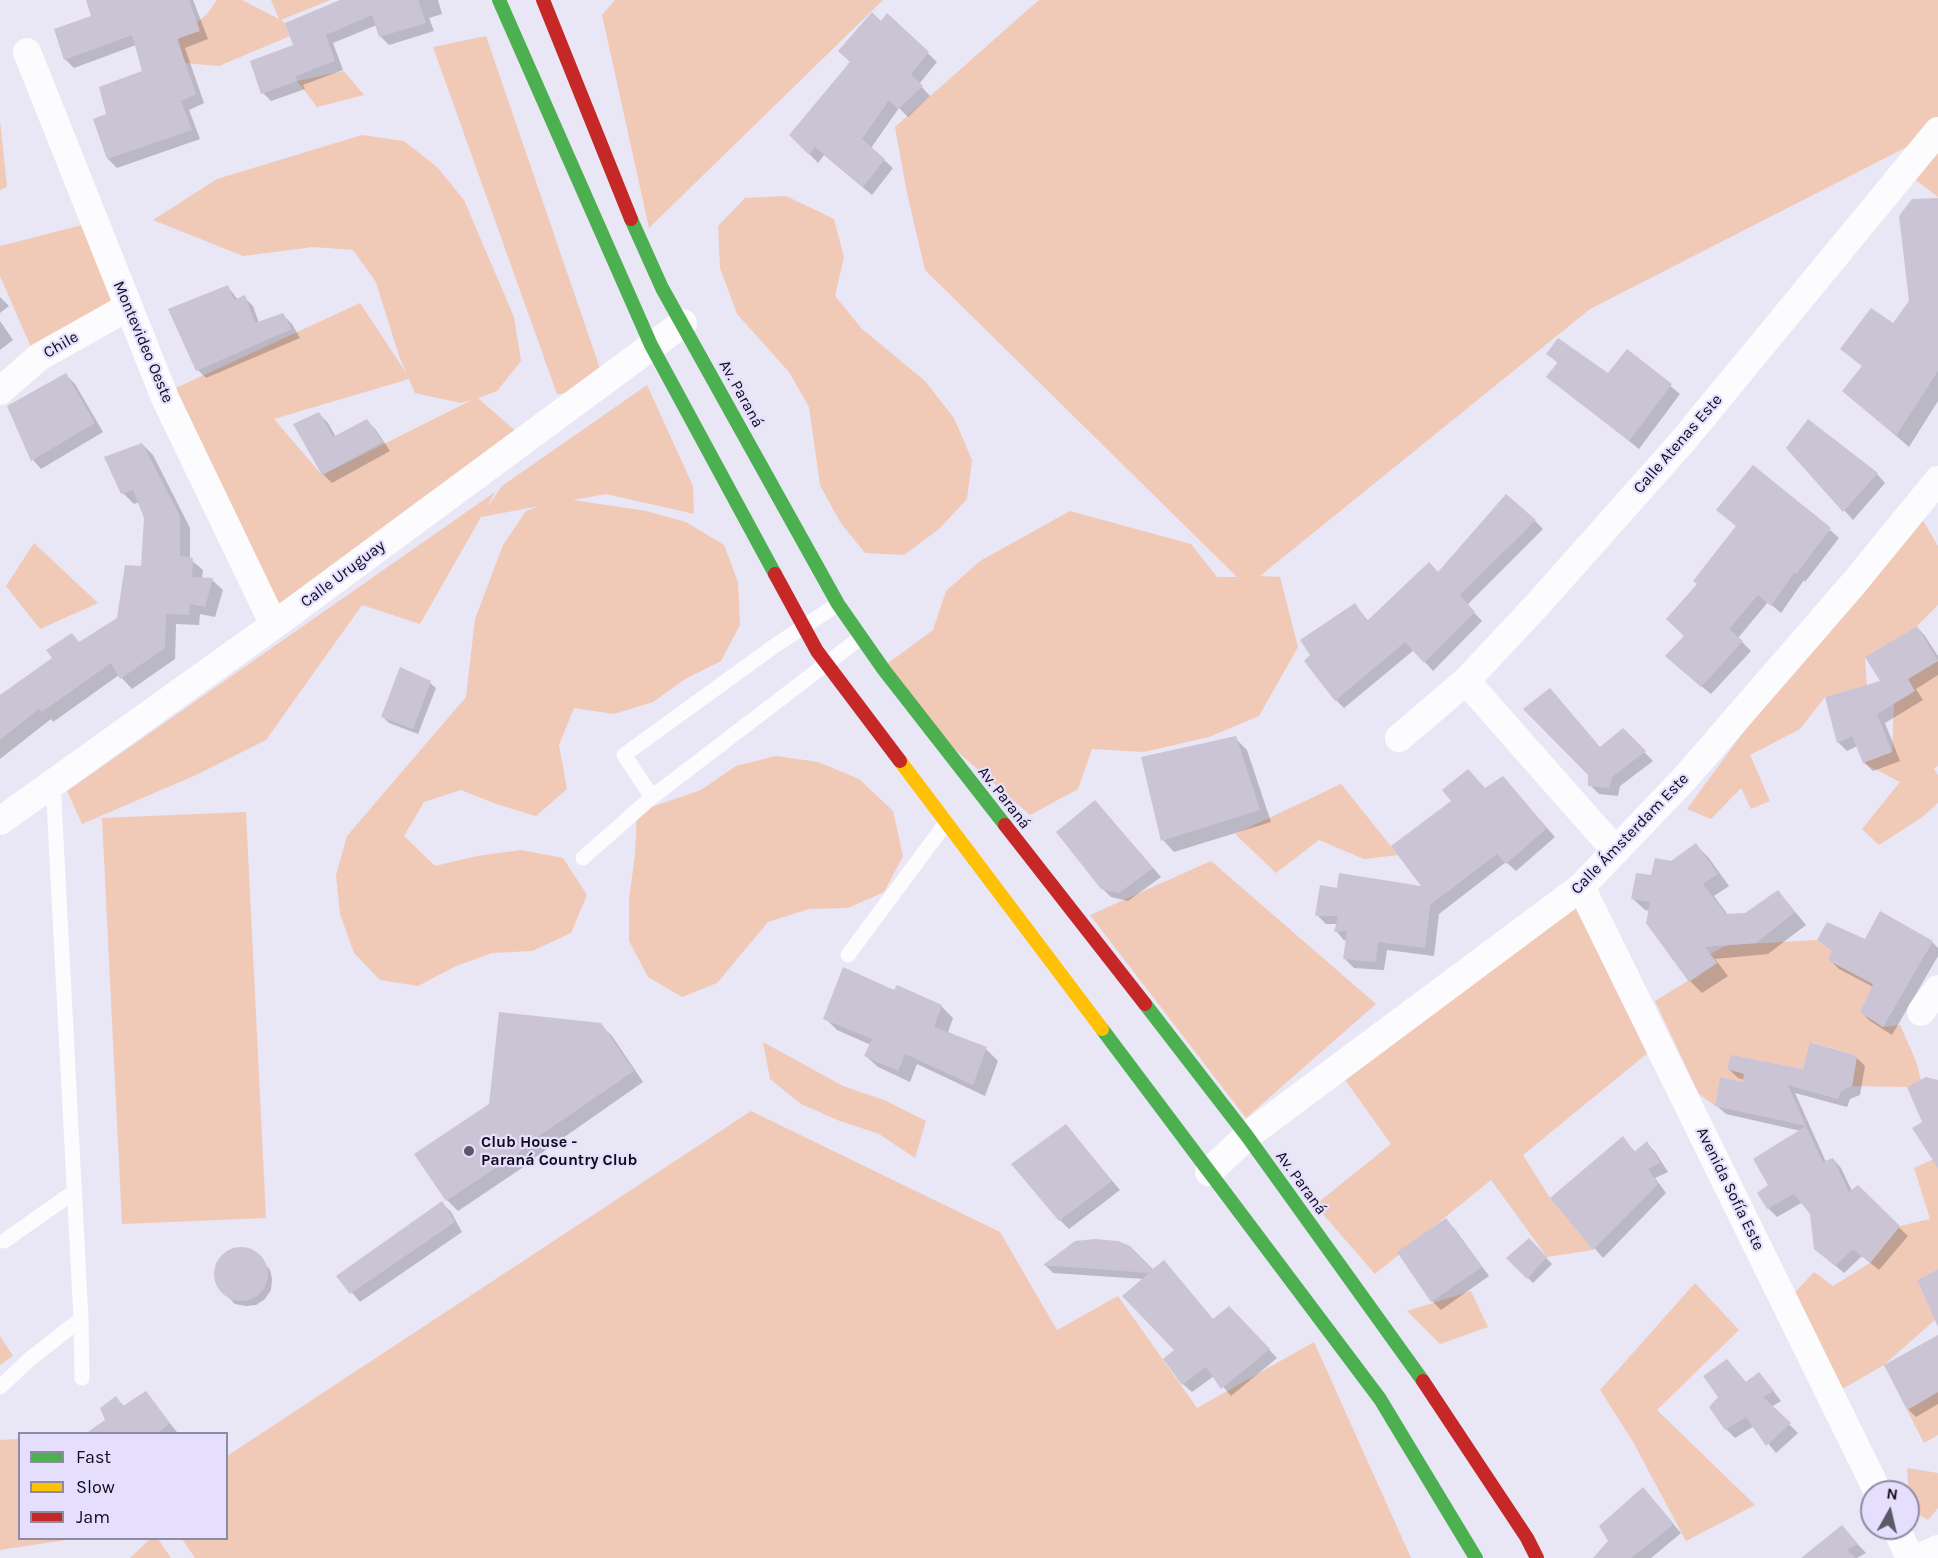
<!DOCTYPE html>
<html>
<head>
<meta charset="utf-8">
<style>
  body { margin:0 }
  #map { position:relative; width:1938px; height:1558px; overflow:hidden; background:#e9e6f6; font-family:Karla,sans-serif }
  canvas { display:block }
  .legend { position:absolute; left:18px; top:1432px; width:210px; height:108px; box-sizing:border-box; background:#e5dffd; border:2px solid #8f8aa3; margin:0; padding:8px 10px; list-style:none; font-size:18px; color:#0f0b1b }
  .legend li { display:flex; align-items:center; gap:12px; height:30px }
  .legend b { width:30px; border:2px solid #8f8aa3 }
  .north { position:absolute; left:1860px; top:1480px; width:60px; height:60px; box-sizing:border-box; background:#e5dffd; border:2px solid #8f8aa3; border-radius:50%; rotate:8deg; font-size:16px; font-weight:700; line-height:24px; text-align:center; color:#0f0b1b }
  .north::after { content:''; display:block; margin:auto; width:21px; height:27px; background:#5b5868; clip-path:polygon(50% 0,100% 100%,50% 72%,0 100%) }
</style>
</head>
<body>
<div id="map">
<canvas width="1938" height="1558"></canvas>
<ul class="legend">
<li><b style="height:8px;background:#4caf50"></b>Fast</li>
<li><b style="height:8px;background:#ffc107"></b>Slow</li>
<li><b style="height:8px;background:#c62828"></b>Jam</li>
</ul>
<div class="north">N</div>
</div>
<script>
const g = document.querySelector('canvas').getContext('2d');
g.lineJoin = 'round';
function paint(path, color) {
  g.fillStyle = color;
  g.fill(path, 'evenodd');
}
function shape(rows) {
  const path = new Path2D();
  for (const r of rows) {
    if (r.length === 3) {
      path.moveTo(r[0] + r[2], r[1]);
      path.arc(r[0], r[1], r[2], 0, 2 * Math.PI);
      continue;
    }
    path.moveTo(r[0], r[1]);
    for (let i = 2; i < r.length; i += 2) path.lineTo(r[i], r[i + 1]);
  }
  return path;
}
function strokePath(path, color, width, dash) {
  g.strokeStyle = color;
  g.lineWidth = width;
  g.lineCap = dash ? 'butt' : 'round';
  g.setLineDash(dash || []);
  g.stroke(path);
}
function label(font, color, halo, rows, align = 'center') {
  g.font = font + ' Karla,sans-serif';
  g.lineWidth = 4.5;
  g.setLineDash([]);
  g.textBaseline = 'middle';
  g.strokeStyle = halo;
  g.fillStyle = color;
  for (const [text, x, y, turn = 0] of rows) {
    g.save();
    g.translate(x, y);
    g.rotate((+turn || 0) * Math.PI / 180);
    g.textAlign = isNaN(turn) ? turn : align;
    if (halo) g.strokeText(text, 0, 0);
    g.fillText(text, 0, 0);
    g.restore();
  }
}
paint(shape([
  [217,0,242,0,279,19,271,0,330,0,281,20,285,23,290,36,219,66,185,63,178,39,207,14],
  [615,0,883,0,649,228,602,15],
  [1039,0,1938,0,1938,131,1590,309,1260,576,1280,577,1298,647,1259,716,1209,737,1144,752,1092,749,1078,789,1030,815,950,745,887,664,933,630,946,591,980,561,1070,511,1191,544,1217,577,1237,577,925,270,907,193,895,127],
  [486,36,607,389,557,394,433,47],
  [344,71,364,95,317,107,297,81],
  [0,120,7,187,0,190],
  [362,135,404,141,437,167,464,200,514,317,521,361,497,391,478,398,527,441,277,619,167,392,360,303,407,374,399,356,376,282,353,250,313,247,243,256,153,220,217,179],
  [409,379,415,393,461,403,472,400,322,475,274,419],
  [1938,136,1938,197,1904,171],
  [786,196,834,219,844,257,835,296,862,329,925,381,954,418,972,460,967,499,939,529,904,555,865,553,840,522,820,485,809,407,789,372,737,314,720,268,718,226,745,198],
  [90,223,122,304,34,354,0,276,0,246],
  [647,385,693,486,694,514,606,494,573,500,646,511,686,522,724,545,738,582,740,625,721,661,685,679,653,702,614,714,574,708,559,745,567,789,536,816,496,804,461,790,424,802,404,836,435,866,477,856,521,850,563,858,587,895,571,933,532,951,492,953,456,966,418,986,380,980,354,953,340,914,336,875,347,836,466,697,475,619,503,545,526,511,540,506,481,517,420,624,362,605,266,740,196,775,82,824,67,791,495,492,486,509,502,486],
  [1919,514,1938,546,1938,605,1917,626,1865,657,1867,685,1825,697,1800,729,1750,755,1770,801,1751,809,1741,788,1711,819,1687,809,1772,693],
  [34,543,98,603,40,629,6,586],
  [1938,661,1938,766,1934,768,1938,776,1938,803,1921,818,1879,845,1862,829,1900,782,1863,763,1892,752,1894,704,1908,679],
  [776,756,818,762,859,779,893,811,903,856,884,892,848,908,809,909,768,922,717,983,682,997,648,977,629,941,629,899,635,855,637,812,701,790,736,766],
  [1341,784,1398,855,1364,859,1319,840,1276,873,1235,834],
  [246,812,266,1218,122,1224,102,818],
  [1211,861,1376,1004,1246,1118,1090,915],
  [1587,899,1649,1052,1523,1155,1550,1198,1593,1250,1547,1257,1491,1180,1375,1274,1315,1205,1391,1144,1338,1070],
  [1817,940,1832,951,1828,960,1873,984,1860,1012,1883,1027,1900,1025,1916,1061,1921,1080,1907,1087,1852,1086,1857,1056,1811,1042,1803,1069,1746,1058,1743,1082,1720,1077,1715,1106,1699,1094,1655,1001,1717,963,1710,954,1727,945],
  [763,1042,843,1086,884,1100,926,1121,915,1158,879,1134,840,1121,801,1104,770,1079],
  [751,1111,1000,1232,1057,1330,1118,1296,1197,1408,1314,1342,1411,1558,195,1558,182,1539,226,1538,227,1456],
  [1938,1157,1938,1269,1917,1280,1935,1320,1884,1365,1832,1395,1786,1302,1814,1272,1833,1286,1870,1263,1900,1226,1930,1219,1914,1168],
  [1695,1283,1739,1330,1657,1410,1755,1505,1686,1541,1632,1440,1600,1390],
  [1471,1291,1488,1327,1440,1344,1407,1311],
  [0,1336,13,1356,0,1365],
  [1938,1392,1938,1435,1924,1443,1907,1410],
  [19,1439,20,1538,72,1539,0,1550,0,1440],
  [1907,1468,1938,1473,1938,1508,1928,1520,1910,1509],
  [150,1539,158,1539,171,1558,130,1558]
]), '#f1c9b7');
paint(shape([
  [88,0,193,0,208,39,185,48,204,103,189,110,200,139,117,168,108,159,95,120,108,115,144,72,136,45,74,68,65,59,92,17],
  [344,0,438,0,442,14,429,18,434,31,389,45,381,37,377,25,333,43,343,70,303,85,305,89,271,101,263,93,295,46],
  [888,15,937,62,919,84,930,96,908,117,899,108,871,148,893,168,872,195,824,155,818,163,791,135],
  [1938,202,1938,401,1909,447,1844,391,1863,367,1842,348,1893,325,1910,301],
  [228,287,238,300,244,297,253,306,259,323,283,315,292,324,300,338,206,378,198,370],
  [0,297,9,306,0,313],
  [0,321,13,340,0,350],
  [1627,351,1680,394,1639,449,1548,376,1559,364,1548,354,1608,375],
  [66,375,75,384,103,432,41,469,33,460,9,407],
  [319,414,328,423,336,437,367,421,376,430,390,451,332,483,323,474],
  [142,444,153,455,190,528,190,559,203,570,202,579,212,580,223,590,215,617,200,614,199,625,176,624,175,659,132,689,119,675,53,722,51,719,0,759,0,695,119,619,143,568,146,518,139,502,134,504,123,493],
  [1788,448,1877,474,1885,483,1853,520],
  [1535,521,1543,529,1467,605,1482,621,1433,671,1414,650,1344,708,1336,700,1355,605,1369,622],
  [1830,530,1839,538,1805,582,1804,580,1781,613,1768,602,1738,638,1751,651,1711,694,1676,665],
  [1917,627,1925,636,1938,656,1938,675,1916,689,1923,700,1885,723,1900,761,1873,771,1864,762,1857,746,1847,751,1838,742,1882,682],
  [430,683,436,688,418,734,389,723,383,717],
  [1623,730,1653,761,1620,786,1618,796,1599,794,1590,785,1601,748],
  [1235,738,1247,750,1271,822,1174,852,1163,840],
  [1511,787,1555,837,1516,871,1506,862,1439,914,1434,956,1387,950,1384,970,1354,968,1345,959,1348,940,1344,940,1336,931,1338,924,1326,924,1317,915,1338,889,1425,888,1485,789],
  [1103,810,1161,877,1128,901,1111,897,1102,888],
  [1696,845,1708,857,1729,886,1714,896,1728,915,1745,914,1778,891,1806,925,1768,954,1715,959,1728,976,1702,993,1690,981,1650,911,1645,910,1633,899,1652,877],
  [1819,939,1932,942,1938,948,1938,956,1892,1035,1870,1021,1861,1012,1873,987,1839,969,1830,960,1833,952],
  [941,1006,953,1018,948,1032,986,1049,998,1061,985,1096,917,1064,910,1082,878,1067,866,1056,871,1045,837,1030,825,1018],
  [600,1024,612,1036,643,1082,533,1159,534,1160,458,1211,447,1200,491,1104],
  [1856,1057,1865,1066,1860,1095,1850,1099,1847,1107,1795,1093,1826,1162,1833,1159,1841,1168,1852,1191,1857,1187,1908,1236,1879,1270,1862,1256,1844,1273,1822,1254,1812,1214,1803,1202,1777,1217,1768,1208,1759,1193,1770,1186,1801,1131,1726,1114,1717,1106,1745,1083,1745,1080,1738,1078,1729,1069,1804,1070],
  [1066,1126,1120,1190,1069,1229,1060,1220],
  [1623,1138,1636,1153,1647,1143,1655,1152,1668,1172,1655,1178,1666,1193,1603,1258,1552,1198],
  [442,1203,451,1212,462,1232,360,1302,338,1276],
  [1445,1220,1454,1228,1489,1276,1441,1310,1432,1301,1399,1252],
  [1529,1240,1552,1264,1533,1283,1508,1258],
  [236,1249,247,1250,257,1255,270,1270,272,1279,271,1290,265,1299,256,1305,246,1306,235,1304,221,1290,216,1281,216,1270,219,1261,226,1253],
  [1045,1265,1153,1272,1214,1320,1238,1316,1277,1358,1231,1396,1214,1376,1192,1392,1183,1384,1176,1351,1144,1279,1053,1273],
  [1938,1336,1938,1404,1916,1417,1908,1409],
  [1767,1383,1781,1401,1771,1407,1798,1433,1776,1453,1754,1426,1735,1438,1726,1429,1720,1397,1747,1384],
  [145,1393,177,1432,175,1434,88,1434,107,1420,116,1398,125,1407],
  [1643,1489,1681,1533,1651,1558,1605,1558,1610,1541],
  [1850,1536,1866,1553,1857,1558,1804,1558]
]), '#0003');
paint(shape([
  [86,0,189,0,200,31,177,39,196,94,181,101,192,130,107,159,93,119,106,114,99,87,142,71,132,35,64,60,54,29,91,16],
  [340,0,418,0,426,23,379,37,372,15,326,35,335,61,296,76,297,81,261,94,250,61,293,45,285,23],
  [872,12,881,21,887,13,929,52,911,74,923,86,898,109,889,100,862,139,885,159,863,187,815,147,809,155,789,135,850,62,838,51],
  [1938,198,1938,371,1896,436,1842,391,1862,366,1840,349,1871,308,1893,323,1909,301,1899,216,1912,199],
  [228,285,234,300,245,295,255,323,283,313,292,329,196,371,168,309],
  [1558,338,1608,373,1627,349,1672,384,1629,441,1546,377,1558,362,1546,354],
  [66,373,95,423,31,461,7,406],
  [319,412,333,437,367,419,383,442,322,475,293,424],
  [1808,419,1878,473,1843,512,1786,448],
  [142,443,180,516,180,556,193,558,192,577,213,578,205,607,190,604,189,615,166,614,165,648,120,679,111,663,42,712,39,709,0,740,0,695,52,658,46,650,72,633,79,642,117,618,125,565,141,566,144,518,133,490,121,494,104,457],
  [1753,465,1831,528,1796,574,1794,573,1771,606,1758,595,1729,629,1743,641,1701,687,1665,656,1684,636,1666,619,1697,584,1693,581,1736,526,1716,510],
  [1506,494,1536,520,1460,595,1475,612,1424,663,1405,642,1335,701,1304,661,1310,655,1300,640,1355,603,1367,621,1429,562,1438,572],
  [1917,626,1938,661,1908,679,1915,691,1877,714,1892,752,1863,763,1852,736,1837,743,1825,697,1880,681,1865,657],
  [400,667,431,681,413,729,381,717],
  [1550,688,1600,747,1623,728,1646,751,1612,777,1609,788,1588,786,1588,775,1523,709],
  [1236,736,1260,810,1161,841,1141,757],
  [1468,769,1485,788,1503,776,1547,828,1506,864,1497,854,1430,905,1425,948,1378,942,1376,962,1343,959,1347,931,1334,932,1338,916,1315,916,1320,885,1337,888,1339,873,1421,886,1391,846,1451,801,1442,790],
  [1095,800,1153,868,1119,893,1101,889,1056,832],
  [1696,843,1718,874,1703,884,1726,914,1745,913,1778,890,1795,912,1756,943,1705,947,1717,963,1689,982,1646,923,1650,902,1631,899,1636,873,1651,875,1655,858,1671,861],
  [1880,911,1933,941,1883,1027,1860,1012,1873,984,1828,960,1832,951,1817,940,1827,922,1865,939],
  [843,967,894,990,897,985,942,1005,934,1027,987,1047,973,1085,905,1054,898,1071,864,1056,872,1039,823,1019],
  [499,1012,601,1023,634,1071,523,1147,524,1149,446,1201,414,1154,489,1104],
  [1810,1042,1857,1056,1852,1086,1841,1091,1838,1099,1788,1085,1806,1126,1715,1106,1720,1077,1743,1082,1744,1074,1727,1069,1731,1055,1803,1069],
  [1926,1077,1938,1080,1938,1168,1912,1128,1922,1122,1907,1087],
  [1066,1124,1112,1181,1059,1221,1011,1164],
  [1806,1126,1823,1162,1833,1158,1849,1192,1858,1185,1900,1226,1870,1263,1853,1249,1835,1266,1814,1249,1810,1214,1794,1194,1767,1209,1757,1193,1768,1185,1753,1159],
  [1623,1136,1634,1152,1647,1141,1660,1163,1648,1169,1658,1184,1593,1250,1550,1198],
  [442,1201,455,1222,350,1294,336,1276],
  [1446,1218,1482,1267,1431,1302,1397,1252],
  [1529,1238,1547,1257,1527,1279,1506,1258],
  [1095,1239,1118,1241,1130,1246,1153,1269,1164,1260,1213,1319,1229,1306,1270,1349,1221,1389,1206,1367,1182,1385,1163,1359,1174,1350,1122,1296,1149,1273,1043,1265,1075,1241],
  [241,1274,27],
  [1938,1269,1938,1327,1917,1280],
  [1938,1335,1938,1392,1907,1410,1884,1365],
  [1727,1359,1746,1382,1759,1372,1774,1391,1763,1397,1791,1423,1766,1446,1746,1417,1725,1430,1709,1407,1718,1397,1703,1376],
  [146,1391,170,1423,156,1434,85,1434,105,1420,100,1408,116,1396,123,1406],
  [1643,1487,1674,1524,1631,1558,1593,1558,1608,1541,1599,1526],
  [1842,1525,1858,1544,1847,1550,1856,1558,1801,1558]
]), '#cbc4d4');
strokePath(shape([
  [53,782,81,1319,82,1378],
  [652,797,624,755,773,647,838,604],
  [583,858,652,797,860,638],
  [848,955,946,823],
  [4,1241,74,1192],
  [0,1387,30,1359,81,1319]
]), '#fcfbfe', 15);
strokePath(shape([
  [27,52,165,398,274,625],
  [0,391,39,357,128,307],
  [1466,681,1616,851],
  [1399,738,1466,681,1538,604,1682,442,1938,131],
  [0,821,274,625,683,323],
  [1581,887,1878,1492],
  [1921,1012,1938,989],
  [1209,1172,1247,1136,1581,887,1685,778,1854,583,1938,480],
  [1896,1528,1910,1558],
  [1919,1558,1938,1549]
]), '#fcfbfe', 28);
strokePath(shape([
  [499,0,651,345,775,574],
  [631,219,662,288,838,604,884,670,1005,825],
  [1145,1004,1247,1136,1423,1381],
  [1102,1029,1380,1399,1476,1558]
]), '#4caf50', 14);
strokePath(shape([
  [900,761,1102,1029]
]), '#ffc107', 14);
strokePath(shape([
  [543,0,631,219],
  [775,574,817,651,900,761],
  [1005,825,1145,1004],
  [1423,1381,1527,1538,1537,1558]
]), '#c62828', 14);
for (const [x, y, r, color] of [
  [469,1151,6,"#5b5868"]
]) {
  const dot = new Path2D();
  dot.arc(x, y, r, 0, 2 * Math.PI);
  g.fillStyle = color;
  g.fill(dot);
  strokePath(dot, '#e5dffd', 2);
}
label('16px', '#0f0b1b', '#e5dffd', [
  ["Montevideo Oeste",143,342,67],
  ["Chile",61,345,-30],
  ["Av. Paraná",741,394,61],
  ["Calle Atenas Este",1678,444,-49],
  ["Calle Uruguay",343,574,-37],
  ["Av. Paraná",1004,798,52],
  ["Calle Ámsterdam Este",1630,834,-46],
  ["Av. Paraná",1301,1183,54],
  ["Avenida Sofía Este",1730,1189,64]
]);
label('bold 16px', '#0f0b1b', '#e5dffd', [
  ["Club House -",481,1142],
  ["Paraná Country Club",481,1160]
], 'left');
</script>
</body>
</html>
